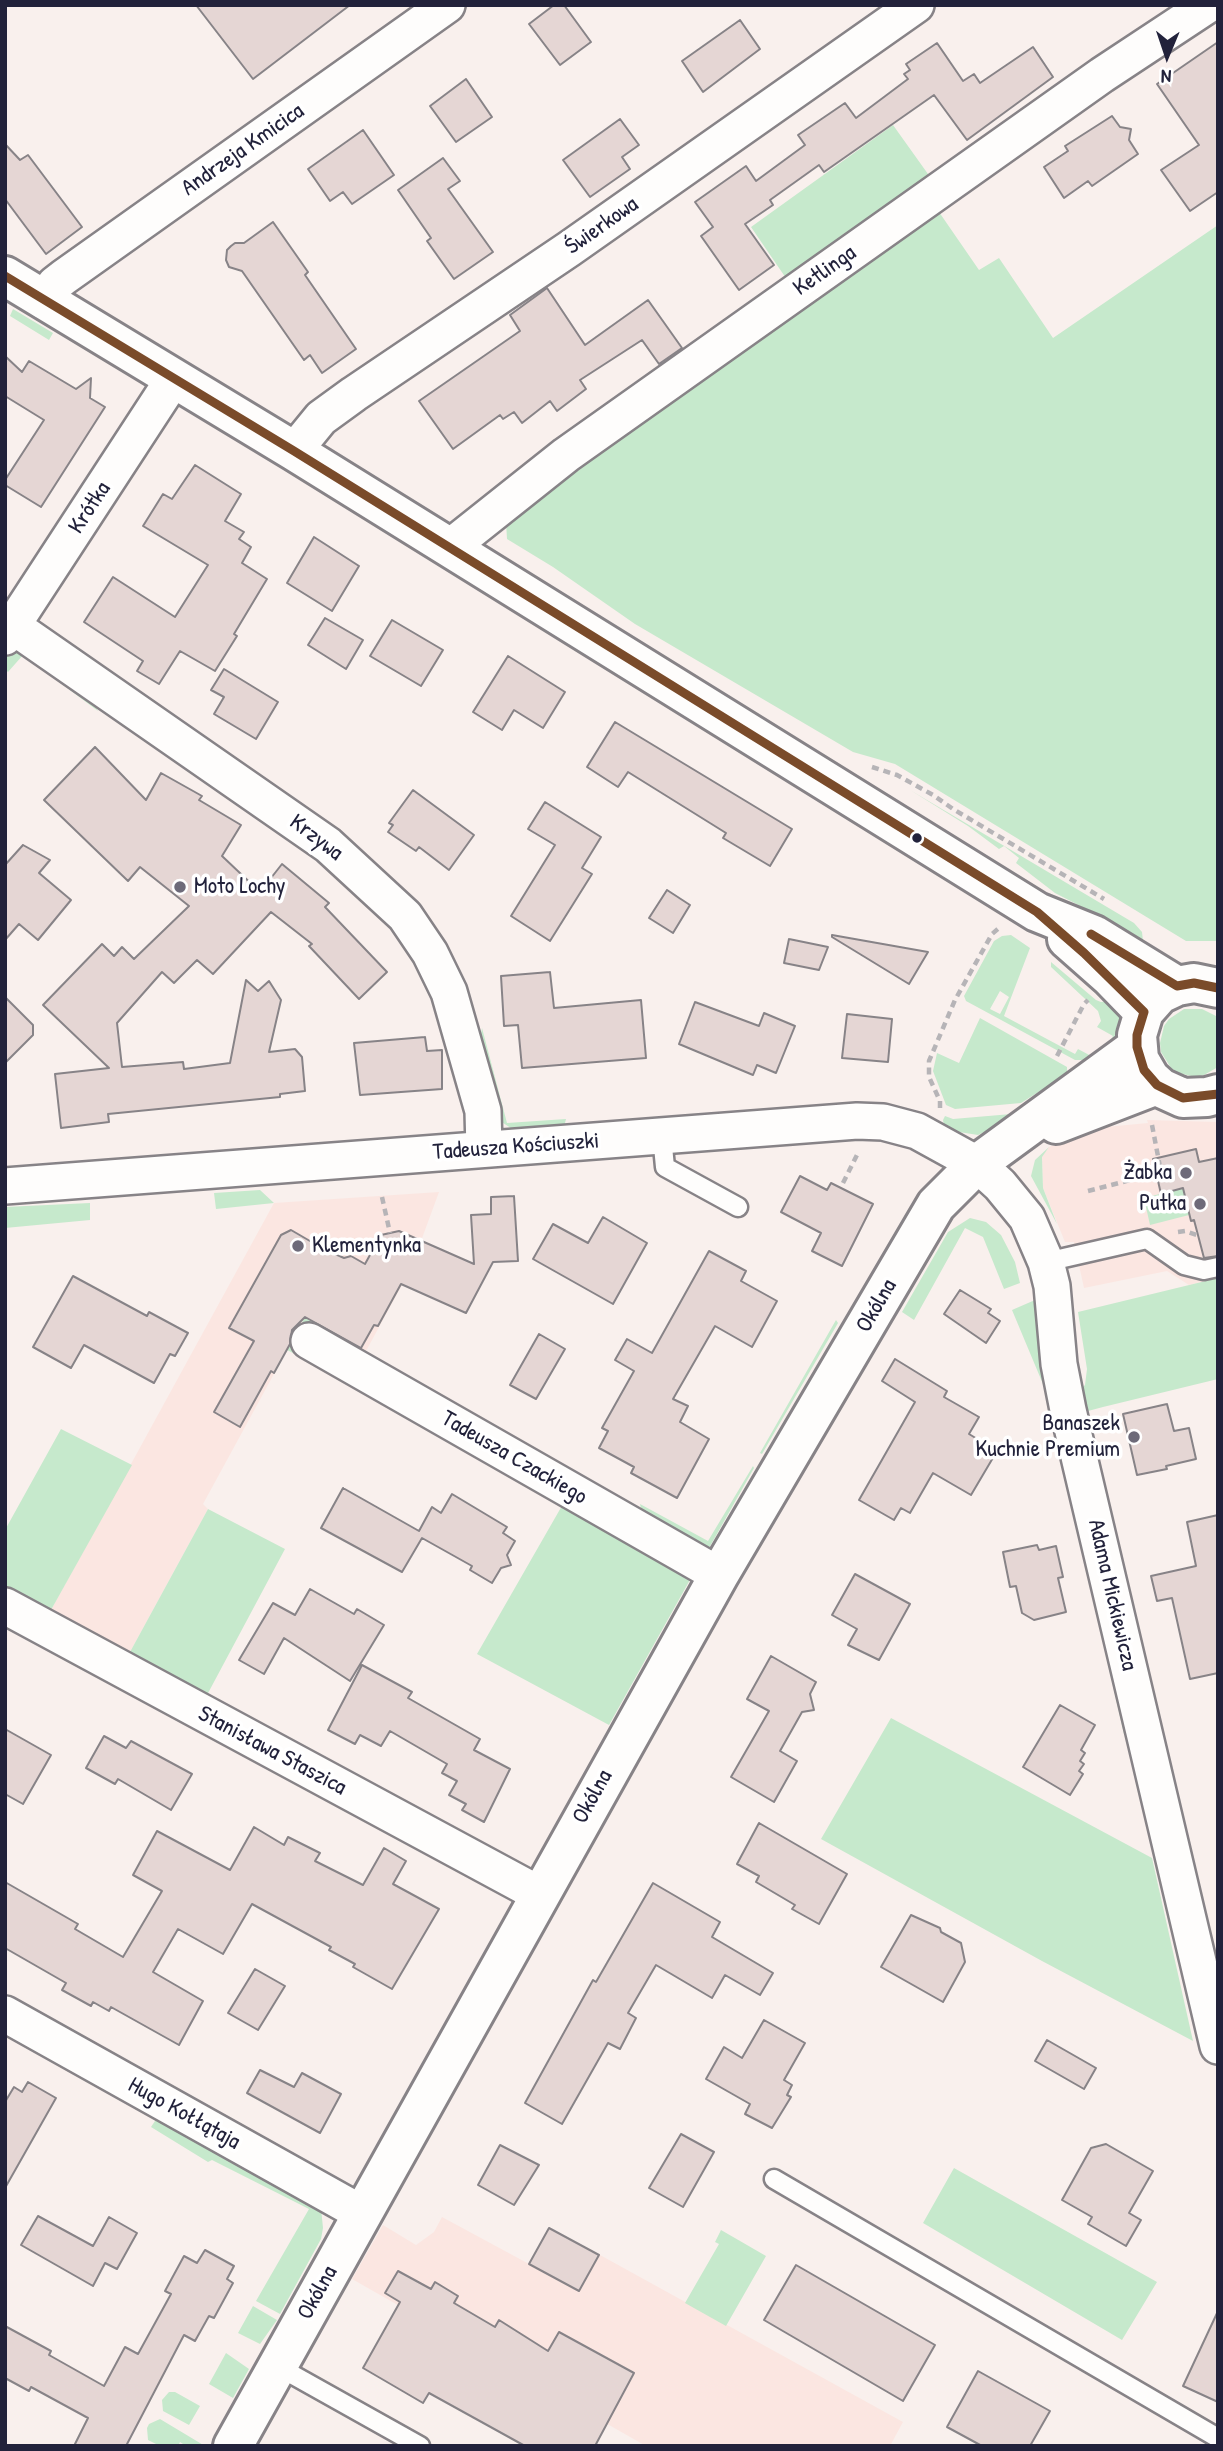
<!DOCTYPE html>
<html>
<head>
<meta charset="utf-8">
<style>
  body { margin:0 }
  #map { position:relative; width:1223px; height:2451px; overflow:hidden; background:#f9f0ed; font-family:"Patrick Hand",sans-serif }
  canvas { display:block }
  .frame { position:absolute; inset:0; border:7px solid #22223b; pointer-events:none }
  .north { position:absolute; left:1132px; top:21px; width:70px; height:70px; -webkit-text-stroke:5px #fff; paint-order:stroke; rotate:182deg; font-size:19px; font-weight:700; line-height:28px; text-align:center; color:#22223b }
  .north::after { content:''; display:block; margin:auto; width:24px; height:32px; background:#22223b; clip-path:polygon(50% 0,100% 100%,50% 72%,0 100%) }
</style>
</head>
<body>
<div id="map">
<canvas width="1223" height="2451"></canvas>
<div class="frame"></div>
<div class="north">N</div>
</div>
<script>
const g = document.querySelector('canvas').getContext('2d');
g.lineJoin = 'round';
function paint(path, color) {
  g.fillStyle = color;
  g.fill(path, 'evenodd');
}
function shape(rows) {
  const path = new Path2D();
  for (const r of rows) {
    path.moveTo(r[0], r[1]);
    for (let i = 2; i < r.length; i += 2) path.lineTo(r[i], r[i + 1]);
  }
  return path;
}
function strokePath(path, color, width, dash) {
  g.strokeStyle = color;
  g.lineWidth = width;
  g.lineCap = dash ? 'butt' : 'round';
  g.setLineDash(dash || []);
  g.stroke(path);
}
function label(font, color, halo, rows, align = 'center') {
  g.font = font + ' "Patrick Hand",sans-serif';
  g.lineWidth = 7;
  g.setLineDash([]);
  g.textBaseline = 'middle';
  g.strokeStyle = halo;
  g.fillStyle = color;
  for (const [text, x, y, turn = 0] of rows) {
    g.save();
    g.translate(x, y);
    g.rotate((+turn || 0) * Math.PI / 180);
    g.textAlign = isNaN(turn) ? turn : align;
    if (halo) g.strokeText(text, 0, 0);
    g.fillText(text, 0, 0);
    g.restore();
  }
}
paint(shape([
  [1147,1120,1218,1122,1218,1278,1189,1285,1167,1271,1084,1288,1074,1242,1065,1242,1043,1188,1042,1156,1049,1147,1095,1128,1148,1123],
  [439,1192,421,1241,402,1285,366,1351,305,1317,203,1504,208,1509,130,1652,51,1610,274,1203],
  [442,2217,579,2291,600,2255,903,2422,890,2446,646,2446,352,2279,383,2225,416,2245,434,2232]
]), '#fbe6e1');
paint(shape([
  [893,125,933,181,790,284,751,227],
  [939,212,979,270,999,258,1053,338,1218,225,1218,941,1186,941,895,764,853,752,635,624,553,567,507,539,506,522,533,496],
  [13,309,53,333,49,340,10,316],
  [17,647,94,705,98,711,23,655,8,672,5,669,5,654],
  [910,790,1134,923,1142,932,1143,941,1125,929,1055,893,1016,863,1019,858,1004,846,999,849,968,826],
  [1011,935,1030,948,1004,1016,1075,1054,1078,1049,1093,1057,1101,1056,1113,1036,1097,1027,1101,1021,1098,1011,1051,967,1051,962,1096,1000,1101,1002,1117,1000,1121,1020,1119,1037,1112,1050,1105,1056,1095,1063,1087,1060,1075,1060,966,1001,964,996,994,941,1002,936],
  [1000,991,1009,997,1000,1014,990,1009],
  [1184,1009,1202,1009,1218,1017,1218,1067,1204,1075,1196,1077,1178,1073,1171,1068,1161,1052,1160,1043,1164,1026,1169,1019],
  [980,1018,1067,1067,1067,1074,1021,1103,955,1109,946,1105,933,1071,937,1053,959,1063],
  [482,1028,507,1123,566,1119,564,1127,514,1130,500,1121,481,1034],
  [1023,1113,978,1135,959,1132,944,1125,943,1120,945,1116,953,1119],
  [1049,1147,1042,1157,1043,1188,1057,1224,1031,1176,1035,1160],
  [1183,1188,1189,1215,1150,1225,1144,1198],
  [260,1190,274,1203,216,1209,214,1193],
  [90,1203,90,1220,5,1228,5,1207],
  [970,1218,986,1222,1001,1235,1015,1262,1020,1283,1004,1289,983,1237,965,1228,914,1320,902,1312,948,1232],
  [1218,1278,1218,1379,1103,1407,1088,1411,1083,1415,1080,1390,1085,1385,1087,1369,1078,1312],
  [1035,1300,1041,1307,1045,1378,1055,1405,1076,1495,1078,1527,1085,1566,1068,1491,1074,1495,1053,1408,1012,1310],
  [305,1317,366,1351,362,1358,306,1356,305,1359,287,1350],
  [836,1320,838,1323,762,1454,760,1453],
  [61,1429,132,1465,51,1610,5,1586,5,1530],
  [753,1466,754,1468,709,1548,698,1547,643,1517,640,1504,708,1541],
  [563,1504,691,1578,609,1725,477,1654],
  [208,1509,285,1549,207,1695,130,1652],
  [1105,1651,1108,1652,1120,1693,1119,1703,1125,1717,1124,1734],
  [891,1718,1152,1858,1193,2041,1042,1961,821,1839],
  [157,2118,321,2208,323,2228,321,2239,280,2314,256,2301,309,2209,212,2160,208,2162,151,2127],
  [954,2168,1157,2282,1122,2340,923,2223],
  [721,2230,766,2256,726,2326,685,2303,719,2244,715,2242],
  [253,2306,277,2320,260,2344,238,2333],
  [226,2353,249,2369,233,2398,209,2384],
  [169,2392,175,2392,200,2406,189,2425,163,2411,162,2400],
  [160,2419,205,2446,186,2446,180,2442,178,2446,160,2446,148,2440,147,2428,149,2424]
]), '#c6e9cc');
const building = shape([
  [196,5,350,5,253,79,196,5],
  [554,5,564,5,591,42,560,65,529,24,554,5],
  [740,20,760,49,703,92,682,61,740,20],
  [1218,42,1218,192,1190,211,1161,170,1199,145,1157,84,1218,42],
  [937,43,963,81,974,74,980,83,1033,47,1053,77,967,140,934,95,824,172,819,165,770,200,773,205,745,224,774,265,739,290,701,236,713,227,695,202,746,166,756,181,805,145,798,135,845,103,856,118,908,79,904,74,910,70,906,64,937,43],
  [466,79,492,117,456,142,430,106,466,79],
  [1112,116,1120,127,1131,129,1129,140,1138,154,1092,186,1088,181,1064,198,1044,167,1068,151,1065,146,1112,116],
  [620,119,639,145,622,157,630,169,590,197,563,160,620,119],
  [363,130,394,175,352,204,343,192,330,201,308,169,363,130],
  [5,144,20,160,28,155,82,227,46,254,5,199,5,144],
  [443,158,460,181,448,189,493,252,454,279,427,241,431,238,398,190,443,158],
  [273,222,308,272,305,275,356,349,322,373,310,355,304,360,242,271,229,267,226,260,227,250,231,246,235,243,244,243,273,222],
  [547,288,585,345,648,300,682,348,659,364,642,340,580,380,586,389,557,411,550,401,522,423,514,412,503,419,500,415,453,449,419,401,520,331,510,315,547,288],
  [5,356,22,372,29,361,76,389,91,378,90,398,105,407,41,507,5,485,5,480,44,420,5,396,5,356],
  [195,465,241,494,225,521,244,532,239,539,251,547,242,563,267,579,234,634,237,636,215,671,180,651,159,684,137,671,143,661,84,622,113,577,175,617,208,565,143,526,163,494,172,499,195,465],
  [314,537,359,566,332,611,287,583,314,537],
  [325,618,363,640,346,669,308,645,325,618],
  [392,620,443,650,421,686,370,656,392,620],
  [508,656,565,692,543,728,514,710,502,730,473,712,508,656],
  [224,669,278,702,256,739,214,714,224,697,211,690,224,669],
  [615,722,792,829,770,866,723,838,726,833,628,772,618,787,587,767,615,722],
  [95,747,146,800,161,773,202,796,199,800,241,825,222,856,260,892,282,864,329,903,325,907,387,972,359,999,309,946,312,944,271,912,213,974,197,960,174,983,162,972,117,1023,122,1067,183,1062,184,1069,230,1063,246,980,258,991,269,981,281,1000,269,1052,295,1049,302,1057,305,1091,280,1094,280,1097,108,1114,109,1122,61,1128,55,1074,109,1068,43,1005,102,944,114,956,122,947,134,959,189,906,140,867,128,881,44,800,95,747],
  [413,790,474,835,449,870,419,847,416,851,388,832,393,825,389,823,413,790],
  [545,802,601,837,582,868,592,874,550,941,511,916,555,845,528,829,545,802],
  [23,845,50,860,39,873,71,900,38,940,19,924,5,940,5,865,23,845],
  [667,890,690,905,673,933,649,918,667,890],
  [832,935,928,952,909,984,832,937,832,935],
  [789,939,828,947,819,970,784,963,789,939],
  [550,972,554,1008,641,1000,646,1058,522,1068,518,1025,504,1026,501,976,550,972],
  [5,997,33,1025,33,1035,5,1063,5,997],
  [695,1002,759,1026,764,1013,795,1026,776,1073,757,1065,753,1075,679,1044,695,1002],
  [847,1014,892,1019,888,1062,842,1058,847,1014],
  [425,1037,427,1051,442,1050,442,1089,360,1095,354,1043,425,1037],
  [1196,1149,1199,1162,1218,1158,1218,1256,1204,1258,1194,1220,1191,1221,1183,1188,1161,1194,1153,1159,1196,1149],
  [800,1176,827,1190,831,1183,873,1204,842,1266,812,1251,821,1233,781,1212,800,1176],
  [514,1196,518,1261,493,1262,466,1313,401,1284,378,1326,374,1325,361,1348,305,1317,292,1330,290,1344,274,1373,271,1371,240,1427,214,1412,254,1341,229,1328,281,1235,291,1230,322,1248,344,1258,351,1256,365,1264,381,1235,399,1231,474,1264,471,1215,491,1214,491,1197,514,1196],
  [603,1217,647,1243,613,1304,533,1259,553,1224,588,1243,603,1217],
  [709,1251,746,1271,741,1281,777,1301,752,1347,715,1326,673,1399,688,1406,680,1422,709,1439,677,1498,631,1473,634,1467,599,1448,608,1431,602,1428,634,1371,615,1360,627,1339,652,1353,709,1251],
  [73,1276,147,1316,149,1312,188,1333,175,1356,170,1354,154,1383,84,1345,71,1368,33,1347,73,1276],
  [960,1290,991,1309,988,1313,1000,1321,986,1343,944,1314,960,1290],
  [539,1334,565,1349,536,1399,510,1385,539,1334],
  [895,1359,947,1391,944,1397,979,1417,969,1434,997,1451,971,1495,933,1473,910,1513,901,1508,894,1520,859,1500,915,1402,882,1381,895,1359],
  [1167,1404,1174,1431,1189,1428,1196,1459,1166,1466,1167,1469,1137,1475,1123,1414,1167,1404],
  [343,1488,419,1531,432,1507,441,1513,452,1494,507,1527,503,1533,515,1541,507,1555,511,1565,501,1568,492,1583,470,1570,472,1566,422,1538,402,1572,321,1528,343,1488],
  [1218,1515,1218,1673,1190,1679,1172,1598,1157,1601,1151,1576,1196,1566,1187,1522,1218,1515],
  [1037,1545,1039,1550,1056,1546,1063,1577,1058,1578,1066,1612,1034,1620,1022,1613,1016,1586,1010,1587,1003,1552,1037,1545],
  [855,1574,910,1604,879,1660,848,1645,857,1629,832,1615,855,1574],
  [310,1589,354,1614,357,1609,384,1625,350,1681,284,1638,264,1674,239,1660,273,1603,295,1615,310,1589],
  [771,1656,816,1682,810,1694,814,1710,802,1712,780,1751,797,1761,774,1802,731,1777,769,1711,747,1699,771,1656],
  [362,1665,412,1692,408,1698,480,1739,474,1750,510,1769,484,1822,462,1810,466,1804,449,1795,457,1781,442,1773,447,1764,390,1731,381,1746,360,1735,355,1744,328,1730,362,1665],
  [1060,1705,1095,1725,1081,1750,1085,1753,1080,1761,1084,1764,1079,1771,1083,1774,1070,1795,1023,1767,1060,1705],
  [5,1729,51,1755,23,1804,5,1794,5,1729],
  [104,1736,126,1748,131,1741,192,1774,171,1810,118,1779,115,1784,86,1768,104,1736],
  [759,1823,847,1874,819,1924,792,1909,795,1905,756,1882,759,1876,737,1864,759,1823],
  [254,1827,284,1845,288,1837,320,1853,315,1861,363,1885,384,1848,406,1861,393,1884,439,1909,392,1989,353,1967,355,1964,329,1950,331,1947,252,1904,223,1954,178,1929,153,1972,203,2001,179,2045,111,2007,109,2011,93,2002,91,2006,62,1990,66,1983,5,1948,5,1882,78,1924,75,1929,123,1957,162,1891,133,1875,157,1831,230,1870,254,1827],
  [653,1883,720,1922,712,1937,773,1973,760,1995,725,1975,712,1998,656,1965,628,2013,636,2018,620,2049,608,2043,562,2124,525,2103,593,1980,596,1982,653,1883],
  [911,1915,940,1928,941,1932,961,1943,965,1962,943,2002,881,1967,911,1915],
  [255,1969,285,1986,258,2030,228,2013,255,1969],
  [764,2020,805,2043,784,2080,792,2085,787,2095,791,2097,772,2128,745,2114,750,2104,706,2079,724,2047,742,2058,764,2020],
  [1047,2040,1096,2068,1084,2089,1035,2061,1047,2040],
  [260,2070,294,2087,302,2073,341,2094,320,2133,247,2093,260,2070],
  [28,2082,56,2098,5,2188,5,2102,14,2087,22,2092,28,2082],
  [681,2134,714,2152,683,2207,649,2188,681,2134],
  [1106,2144,1153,2171,1129,2213,1141,2220,1126,2246,1088,2224,1092,2217,1062,2200,1091,2148,1106,2144],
  [500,2145,539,2165,514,2205,478,2185,500,2145],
  [38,2216,93,2246,109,2217,137,2233,117,2269,105,2263,93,2286,21,2245,38,2216],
  [549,2228,599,2255,579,2291,529,2264,549,2228],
  [205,2250,234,2266,227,2279,233,2283,214,2318,209,2316,195,2341,184,2335,126,2446,74,2446,88,2418,31,2387,29,2391,5,2378,5,2326,51,2351,49,2355,104,2386,125,2347,138,2354,171,2294,165,2291,184,2256,197,2263,205,2250],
  [796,2265,935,2345,903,2401,764,2320,796,2265],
  [398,2271,431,2289,435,2282,458,2296,454,2303,495,2327,499,2320,548,2351,559,2332,634,2373,595,2446,525,2446,429,2393,423,2403,363,2368,400,2302,385,2293,398,2271],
  [1218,2311,1218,2402,1183,2386,1218,2311],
  [978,2371,1050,2411,1030,2446,982,2446,947,2427,978,2371]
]);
paint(building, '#e5d6d4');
strokePath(building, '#878387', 2);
const service = shape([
  [662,1136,665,1167,738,1207],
  [1046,1262,1147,1239,1184,1265,1204,1270,1218,1267],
  [774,2179,1218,2438],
  [277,2366,420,2446]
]);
const minor = shape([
  [44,301,55,284,64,277,447,5],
  [294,451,321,418,354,394,569,249,916,5],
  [449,548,566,455,1102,75,1208,5],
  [14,627,328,845,405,916,430,953,449,992,483,1111,484,1149],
  [5,637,174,378],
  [5,1186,857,1121,883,1122,917,1131,977,1164,1000,1185,1027,1218,1046,1262,1052,1286,1059,1364,1068,1410,1218,2046],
  [309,1341,719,1575],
  [5,1606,539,1894],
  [5,2014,363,2214]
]);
const tertiary = shape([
  [5,276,294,451,1037,912,1094,935,1177,986],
  [1067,939,1110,977,1144,1012],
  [1218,988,1194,983,1177,986,1160,994,1144,1012,1137,1035,1139,1059,1150,1078,1161,1088,1183,1098,1207,1097,1218,1094],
  [1056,1124,1157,1085],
  [233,2446,719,1575,936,1205,977,1164,1137,1047]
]);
strokePath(service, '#878387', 23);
strokePath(minor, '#878387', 40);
strokePath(tertiary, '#878387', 44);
strokePath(shape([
  [872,767,897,775,933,795,953,809,1104,899],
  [1057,1056,1084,1004,1088,1000],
  [940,1108,940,1101,929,1077,929,1061,955,1000,992,934,999,928],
  [1152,1125,1161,1172],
  [843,1183,857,1155],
  [1088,1191,1165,1171],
  [382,1197,390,1233],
  [1178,1232,1185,1231,1197,1235]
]), '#b6b4b7', 4.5, [7, 5]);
strokePath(service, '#fefdfc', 18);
strokePath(minor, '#fefdfc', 35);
strokePath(tertiary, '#fefdfc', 38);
strokePath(shape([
  [5,276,294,451,1037,912,1084,953,1144,1012,1137,1035,1137,1047,1144,1070,1157,1085,1183,1098,1218,1094],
  [1091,934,1177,986,1194,983,1218,988]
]), '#7a4b2a', 9);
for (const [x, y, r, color] of [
  [917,838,6,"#22223b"],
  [180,887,7,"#6d6a79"],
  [1186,1173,7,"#6d6a79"],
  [1200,1204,7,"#6d6a79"],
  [298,1246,7,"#6d6a79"],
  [1134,1437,7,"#6d6a79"]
]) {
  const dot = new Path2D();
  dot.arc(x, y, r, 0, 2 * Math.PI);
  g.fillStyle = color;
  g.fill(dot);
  strokePath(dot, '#fff', 2.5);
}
label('23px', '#22223b', '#fff', [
  ["Andrzeja Kmicica",243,150,-35],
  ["Świerkowa",602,226,-35],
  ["Ketlinga",825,271,-35],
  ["Krótka",90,508,-57],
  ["Krzywa",316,838,37],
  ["Tadeusza Kościuszki",516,1147,-4],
  ["Okólna",877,1306,-60],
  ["Tadeusza Czackiego",514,1458,30],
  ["Adama Mickiewicza",1112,1595,77],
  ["Stanisława Staszica",272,1751,28],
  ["Okólna",593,1797,-61],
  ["Hugo Kołłątaja",184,2114,29],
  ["Okólna",318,2293,-61]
]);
label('23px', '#22223b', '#fff', [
  ["Moto Lochy",194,887,"left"],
  ["Żabka",1172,1173],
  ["Putka",1186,1204],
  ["Klementynka",312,1246,"left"],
  ["Banaszek",1120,1424],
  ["Kuchnie Premium",1120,1450]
], 'right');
</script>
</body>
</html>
